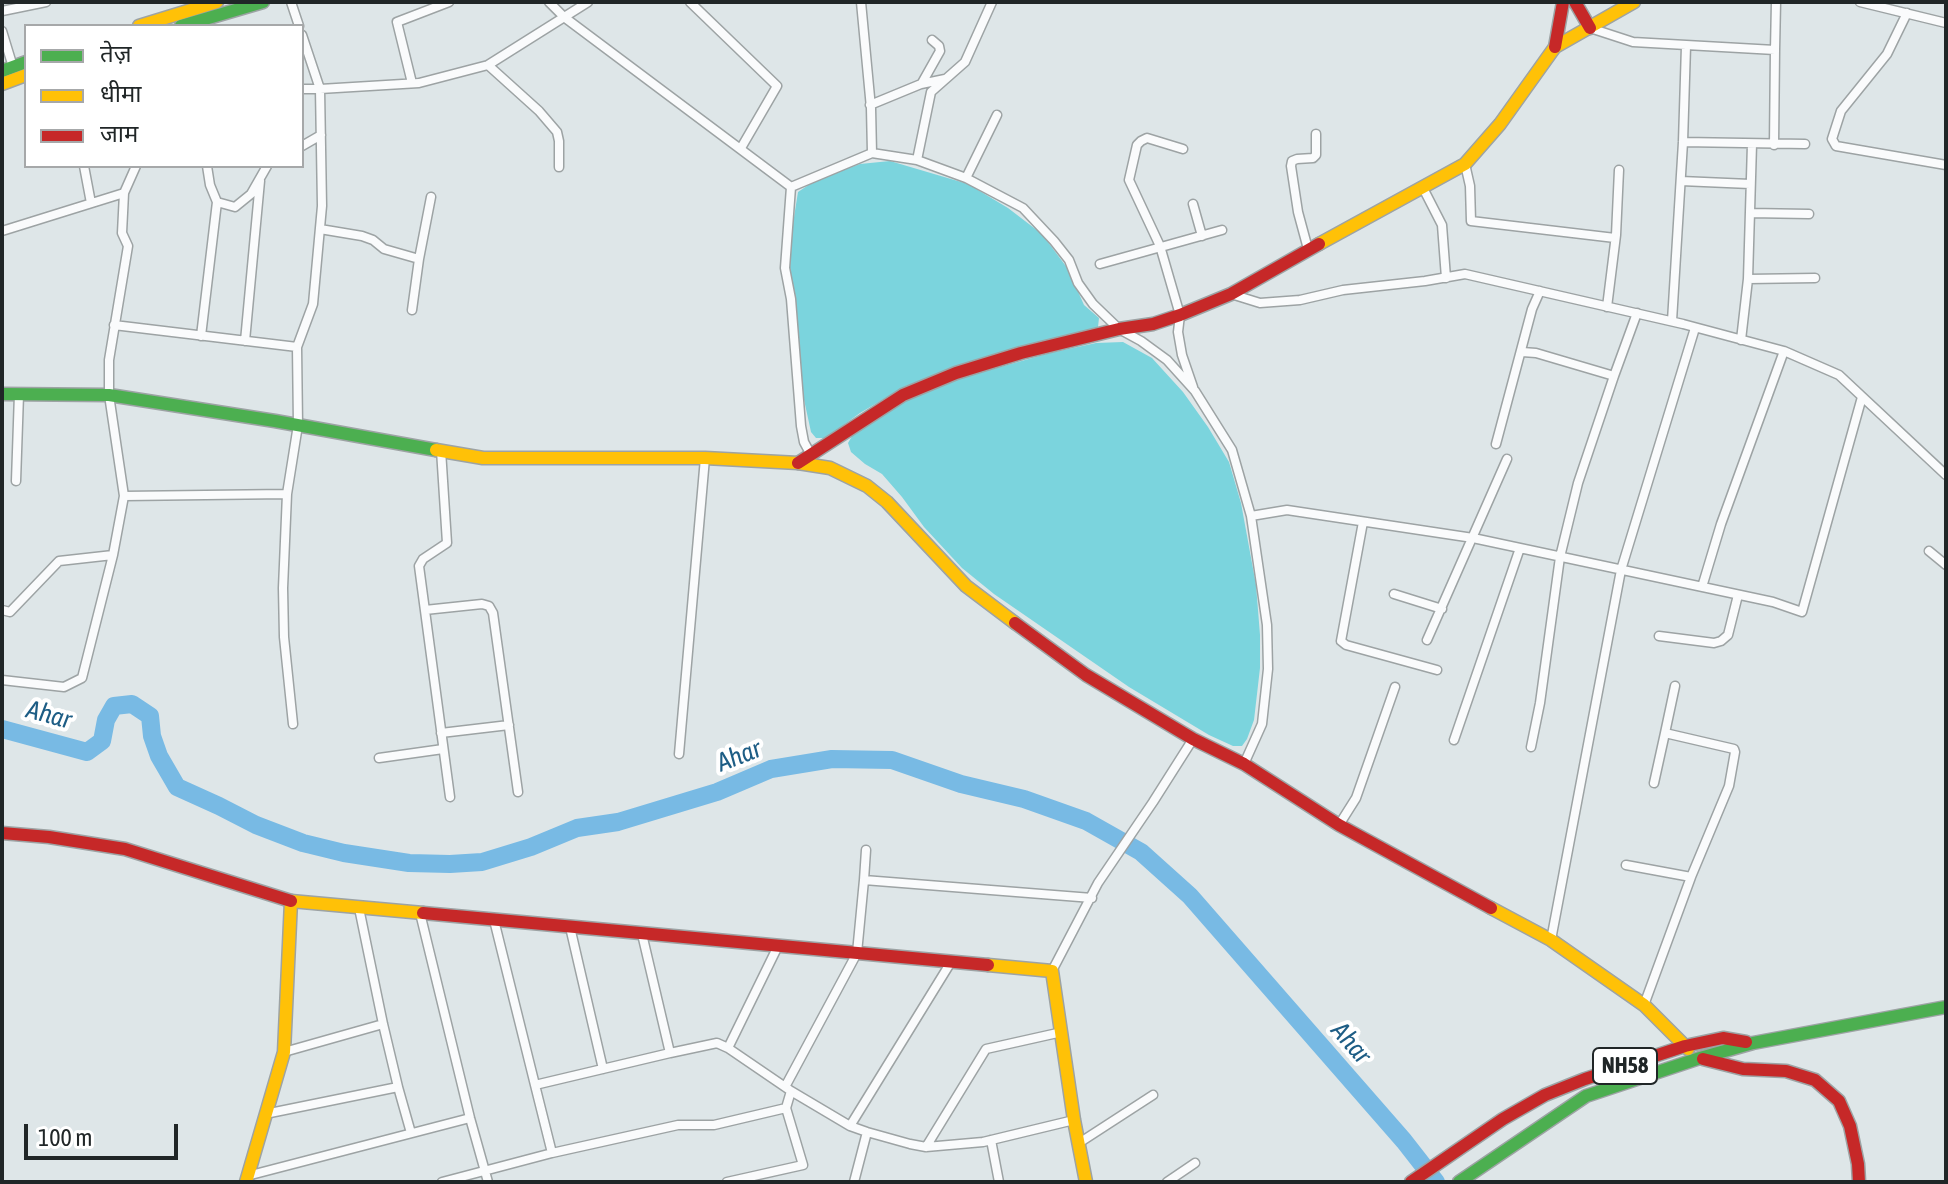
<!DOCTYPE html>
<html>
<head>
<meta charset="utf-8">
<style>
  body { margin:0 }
  #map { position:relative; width:1948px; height:1184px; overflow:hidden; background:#dee6e8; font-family:"Asap Condensed","Noto Sans Devanagari",sans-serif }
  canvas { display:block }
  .frame { position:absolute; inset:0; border:4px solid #202627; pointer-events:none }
  .legend { position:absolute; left:24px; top:24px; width:280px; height:144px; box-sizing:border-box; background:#fff; border:2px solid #a6a8a9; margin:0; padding:10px 14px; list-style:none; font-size:24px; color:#202627 }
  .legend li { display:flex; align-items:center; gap:16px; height:40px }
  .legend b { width:40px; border:2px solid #a6a8a9 }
  .scale { position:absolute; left:24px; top:1124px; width:154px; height:36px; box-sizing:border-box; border:4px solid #202627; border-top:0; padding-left:10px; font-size:24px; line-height:28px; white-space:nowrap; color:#202627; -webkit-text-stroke:6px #fff; paint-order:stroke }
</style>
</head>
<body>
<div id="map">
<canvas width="1948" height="1184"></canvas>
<div class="frame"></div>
<ul class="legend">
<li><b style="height:10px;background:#4caf50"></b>तेज़</li>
<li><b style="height:10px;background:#ffc107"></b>धीमा</li>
<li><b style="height:10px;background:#c62828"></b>जाम</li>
</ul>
<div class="scale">100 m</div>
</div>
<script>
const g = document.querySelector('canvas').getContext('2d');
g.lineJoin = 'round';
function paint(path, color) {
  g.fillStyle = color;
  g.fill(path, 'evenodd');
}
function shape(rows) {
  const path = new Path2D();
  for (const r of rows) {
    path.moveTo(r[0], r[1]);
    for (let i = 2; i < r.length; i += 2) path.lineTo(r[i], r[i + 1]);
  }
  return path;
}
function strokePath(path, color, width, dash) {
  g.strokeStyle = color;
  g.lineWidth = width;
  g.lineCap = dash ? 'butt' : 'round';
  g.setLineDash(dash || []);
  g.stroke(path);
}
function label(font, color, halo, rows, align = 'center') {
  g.font = font + ' "Asap Condensed",sans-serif';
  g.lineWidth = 8;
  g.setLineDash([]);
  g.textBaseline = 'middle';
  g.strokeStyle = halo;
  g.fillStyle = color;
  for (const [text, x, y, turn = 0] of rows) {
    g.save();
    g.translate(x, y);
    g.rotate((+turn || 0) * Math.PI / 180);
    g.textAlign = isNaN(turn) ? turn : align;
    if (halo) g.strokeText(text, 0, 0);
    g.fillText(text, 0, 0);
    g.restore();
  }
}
paint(shape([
  [890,161,968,184,1008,208,1042,234,1068,269,1084,305,1099,318,1098,327,1092,333,1005,351,906,386,860,413,826,438,816,438,811,432,803,395,795,300,790,268,791,236,798,192,816,180,860,164],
  [1123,342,1152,358,1183,392,1208,427,1229,462,1241,503,1256,585,1260,635,1260,668,1254,720,1247,739,1242,746,1233,746,1209,735,1129,687,994,594,962,568,924,527,902,497,882,474,865,464,851,452,848,443,855,431,897,405,927,390,961,378,1050,353,1096,343]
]), '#7bd4dd');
strokePath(shape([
  [2,729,87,752,102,741,106,720,114,706,132,704,150,716,152,736,159,756,177,787,219,806,256,825,303,843,344,853,409,863,450,864,482,862,531,847,577,828,618,822,717,792,771,769,832,759,892,760,961,784,1024,799,1086,821,1141,852,1190,896,1404,1141,1436,1182]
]), '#78bae4', 18);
const street = shape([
  [291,2,299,26],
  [549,2,564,17,791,187],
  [690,2,777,86,741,148],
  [1860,2,1946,23],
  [2,11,46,2],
  [1907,13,1887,54,1841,111,1832,139,1836,146,1946,165],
  [1590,28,1633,42,1775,50,1776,2],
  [2,31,13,67],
  [302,35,320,89,302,89],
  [488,65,539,111,557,132,559,141,559,167],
  [412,83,397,22,449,2],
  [922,83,940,51,939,46,932,40],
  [870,105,921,84,945,79],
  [1683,142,1805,144],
  [1774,145,1775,50],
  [302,146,321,135],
  [1183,149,1147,138,1141,141,1137,145,1129,180,1160,246,1180,315,1178,332,1182,355,1193,387],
  [872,153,917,160,966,178,1023,208,1054,241,1069,260,1078,283,1093,304,1119,329,1141,341,1167,360,1195,391,1232,450,1251,516,1267,625,1268,669,1262,724,1244,764],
  [917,160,931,92,965,62,992,2],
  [1465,164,1470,186,1471,221,1615,238],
  [84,166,91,203],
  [207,166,210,185,217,202,235,207,251,194,267,166],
  [966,178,997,115],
  [1681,181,1750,184],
  [1423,188,1442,225,1446,278],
  [124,193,122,233,128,246,109,360,109,395,124,496,287,494,298,425,297,347,313,304,322,206,320,89,419,83,488,65,588,2],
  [1193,204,1202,236],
  [1750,213,1809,214],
  [320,229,362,236,373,240,384,249,419,259],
  [2,231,124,193,136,166],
  [1308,249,1298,212,1291,166,1292,161,1297,159,1313,158,1316,155,1316,134],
  [1100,264,1222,230],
  [1748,279,1815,278],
  [1231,294,1260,303,1300,300,1343,290,1425,281,1465,274,1683,324,1784,351,1839,375,1946,475],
  [1607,307,1616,235,1619,170],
  [412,310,419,259,431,197],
  [1672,321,1683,142,1686,46],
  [114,325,297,347],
  [201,336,217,202],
  [1741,340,1748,279,1752,144],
  [245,341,260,181],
  [1522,352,1536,353,1614,376],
  [1496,444,1532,309,1540,291],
  [441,450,447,543,423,559,419,566,450,797],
  [810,453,804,442,801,426,791,299,785,268,791,187,872,153,871,108,861,2],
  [16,481,19,394],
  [287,494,283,588,284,637,293,724],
  [1251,516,1287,510,1473,538,1773,602,1802,612,1862,397],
  [1363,522,1341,641,1346,645,1437,670],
  [1929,551,1946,565],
  [1702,587,1721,524,1784,351],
  [1394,594,1442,609],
  [2,610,10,612,59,561,113,555,124,496],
  [425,610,482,604,489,606,493,613,518,792],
  [1659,636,1714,643,1721,641,1728,635,1738,595],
  [1427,640,1507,459],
  [2,680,64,687,82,678,113,555],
  [441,733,509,725],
  [1454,740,1520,548],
  [1531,747,1540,703,1560,557,1578,483,1614,376,1637,313],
  [679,754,705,458],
  [379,758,443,749],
  [1654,783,1665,733],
  [1339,825,1356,798,1395,687],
  [1626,865,1691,877],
  [864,880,1092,898],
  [420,913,470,1118,488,1182],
  [494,920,535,1085],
  [570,927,603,1069],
  [642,934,670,1053],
  [1551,940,1621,570,1695,328],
  [1052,971,1098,883,1153,802,1193,739],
  [1644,1005,1691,877,1729,786,1735,752,1734,749,1665,733,1675,686],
  [728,1048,778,946],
  [284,1052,383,1024],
  [398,1087,411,1133],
  [785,1087,857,953,864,880,866,850],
  [265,1114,398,1087,383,1024,359,908],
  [850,1126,951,962],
  [991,1140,999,1182],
  [1079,1143,1153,1095],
  [926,1147,986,1049,1062,1032],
  [552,1153,678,1125,714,1125,786,1108],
  [247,1176,470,1118],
  [442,1182,552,1153,535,1085,670,1053,717,1043,728,1048,791,1091,850,1126,867,1132,910,1144,926,1147,983,1142,1074,1120],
  [727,1182,803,1165,786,1108,791,1091],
  [854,1182,867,1132],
  [1167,1182,1195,1163]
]);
const fast = shape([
  [181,26,263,2],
  [2,71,26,62],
  [2,394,109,395,275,421,436,450],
  [1459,1182,1586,1096,1700,1058,1753,1043,1946,1007]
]);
const slow = shape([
  [139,26,217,2],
  [2,84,26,75],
  [1319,244,1465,164,1500,124,1555,47,1634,2],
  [436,450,483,458,705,458,798,463,830,468,867,486,887,502,966,586,1015,623],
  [1491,908,1551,940,1644,1005,1688,1049],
  [988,965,1052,971,1074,1120,1086,1182],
  [246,1182,284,1052,291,901,423,913]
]);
const jam = shape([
  [1575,2,1590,28],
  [1555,47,1563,2],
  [798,463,903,395,956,373,1021,353,1119,329,1153,324,1180,315,1231,294,1319,244],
  [1015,623,1086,675,1193,739,1244,764,1339,825,1491,908],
  [2,833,49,837,125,849,291,901],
  [423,913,988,965],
  [1703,1059,1743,1069,1786,1071,1815,1080,1839,1101,1850,1126,1858,1164,1859,1182],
  [1411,1182,1503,1119,1545,1095,1585,1079,1685,1046,1723,1038,1746,1042]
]);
strokePath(street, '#9da3a4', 11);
strokePath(fast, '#9da3a4', 15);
strokePath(slow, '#9da3a4', 15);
strokePath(jam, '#9da3a4', 15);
strokePath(street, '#fafbfc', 8);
strokePath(fast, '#4caf50', 12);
strokePath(slow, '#ffc107', 12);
strokePath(jam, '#c62828', 12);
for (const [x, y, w] of [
  [1625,1066,64]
]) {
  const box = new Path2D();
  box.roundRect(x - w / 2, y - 18, w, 36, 6);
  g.fillStyle = '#fff';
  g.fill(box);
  strokePath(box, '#202627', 2);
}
label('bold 22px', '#202627', null, [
  ["NH58",1625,1066]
]);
label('italic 26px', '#1d5d85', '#fff', [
  ["Ahar",49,715,15],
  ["Ahar",739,756,-21],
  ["Ahar",1351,1043,49]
]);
</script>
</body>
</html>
